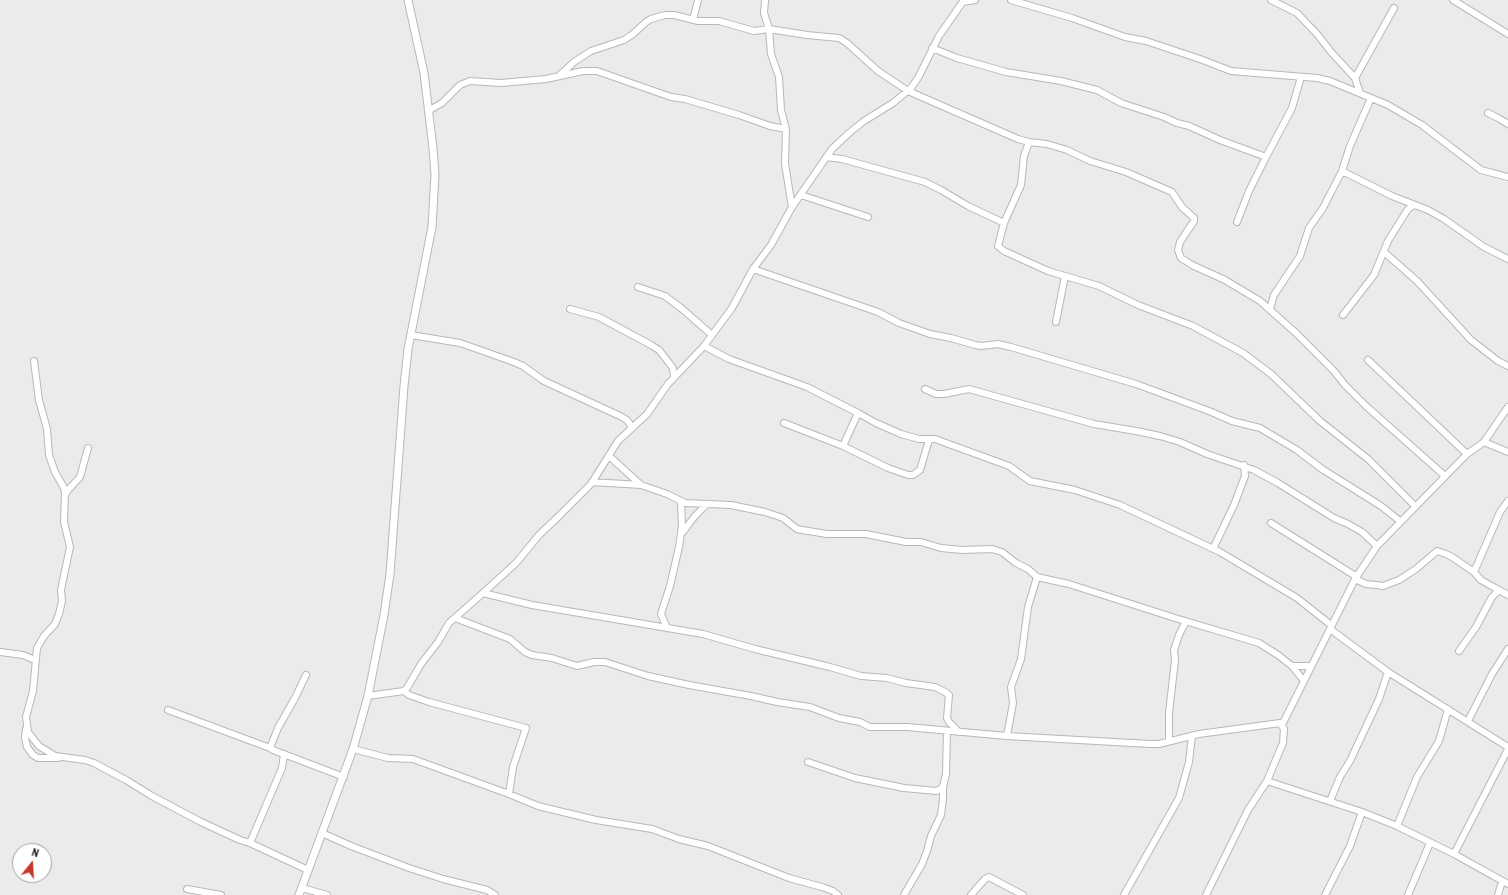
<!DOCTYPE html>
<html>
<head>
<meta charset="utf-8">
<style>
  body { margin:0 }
  #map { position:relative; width:1508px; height:895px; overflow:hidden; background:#e9ebec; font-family:"Archivo Narrow",sans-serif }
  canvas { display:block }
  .north { position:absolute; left:12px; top:843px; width:40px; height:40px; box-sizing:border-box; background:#fff; border:1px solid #a1a1a2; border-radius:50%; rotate:18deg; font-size:11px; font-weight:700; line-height:16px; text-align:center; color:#151516 }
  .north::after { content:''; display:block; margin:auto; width:14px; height:18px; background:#c4372b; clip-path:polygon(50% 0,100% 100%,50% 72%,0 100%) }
</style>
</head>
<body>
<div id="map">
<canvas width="1508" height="895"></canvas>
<div class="north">N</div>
</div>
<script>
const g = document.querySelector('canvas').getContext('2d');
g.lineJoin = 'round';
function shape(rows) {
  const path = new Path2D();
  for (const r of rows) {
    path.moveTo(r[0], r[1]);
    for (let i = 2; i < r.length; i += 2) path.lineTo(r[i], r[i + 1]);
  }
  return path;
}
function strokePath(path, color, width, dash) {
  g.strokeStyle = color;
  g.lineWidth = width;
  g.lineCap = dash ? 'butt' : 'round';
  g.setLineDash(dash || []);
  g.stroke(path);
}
const minor = shape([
  [765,0,764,13,769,29,771,54,779,77,781,110,786,129,785,164,792,207],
  [1011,0,1072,18,1125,37,1146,41,1200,59,1231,71,1317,78,1330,81,1388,105,1422,125,1481,170,1508,177],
  [1271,0,1297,13,1317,34,1331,52,1355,78,1360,93],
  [1453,0,1508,34],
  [963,2,975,0],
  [693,20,698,0],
  [932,48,957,58,1006,72,1061,81,1097,90,1121,103,1164,117,1177,123,1189,126,1220,140,1266,157],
  [560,75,574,62,591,51,624,40,633,34,646,22,651,19,665,15,674,15,698,21,719,21,754,31,769,29,807,35,839,38,847,43,878,71,908,91,1018,139,1029,142,1047,144,1067,150,1090,161,1126,172,1172,192,1182,207,1194,218,1194,221,1180,242,1178,250,1181,258,1192,265,1225,280,1260,301,1296,333,1334,371,1345,385,1366,406,1445,476],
  [1355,78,1394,8],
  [1371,98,1350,146,1342,171,1392,196,1428,210,1444,219,1484,247,1508,259],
  [428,111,442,103,460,85,470,81,501,83,546,79,583,71,597,71,671,97,685,99,739,115,770,126,786,129],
  [1488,113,1498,118,1508,124],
  [1029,142,1024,156,1021,185,1004,223,998,246,1004,251,1048,271,1099,286,1138,305,1193,326,1243,353,1271,374,1320,421,1368,459,1415,506],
  [826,157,842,159,925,182,941,190,968,206,1004,223],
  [801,195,868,217],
  [1237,222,1249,191,1266,157,1292,108,1301,77],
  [1384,252,1417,281,1471,340,1498,361,1508,366],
  [753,269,878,312,899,323,930,334,951,338,975,345,981,346,998,344,1011,347,1136,384,1209,411,1232,421,1260,428,1297,450,1322,469,1381,506,1400,521],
  [638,287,665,296,681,308,712,335],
  [570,309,599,317,651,345,659,350,673,368,674,377],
  [1270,309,1274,295,1300,256,1309,228,1323,208,1342,171],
  [1343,315,1374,275,1388,241,1408,209,1414,205],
  [1056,322,1065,276],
  [411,335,460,343,514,362,523,366,544,381,620,416,627,420,632,427],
  [704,346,729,359,807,387,858,413],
  [1368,360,1467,454],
  [34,361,39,400,47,429,49,455,55,472,64,488,65,492,64,522,70,547,61,590,62,601,59,614,55,624,44,636,37,648,33,691,26,717,28,732,39,746,55,756,85,760,94,763,126,780,152,796,201,822,240,840,250,843,308,870],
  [925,389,936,394,944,394,969,389,1094,424,1136,431,1160,436,1180,442,1207,454,1254,470,1278,483,1334,518,1348,524,1362,532,1377,546],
  [784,423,843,446,888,468,908,475,913,475,920,470,929,440],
  [1484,442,1508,452],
  [843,446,858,413,876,423,901,434,919,439,935,439,1009,466,1030,481,1075,490,1120,505,1220,552,1297,598,1331,625],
  [609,456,641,485],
  [592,482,641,485,667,494,685,503,731,505,765,512,783,518,797,529,802,530,827,534,866,534,906,542,921,542,941,548,962,550,992,549,1002,552,1016,563,1028,569,1037,577,1069,584,1175,618,1259,643,1278,655,1292,666,1304,681],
  [65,495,68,490,80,477,88,448],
  [1271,523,1357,577],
  [682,533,695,516,707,504],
  [1213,549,1234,505,1245,476,1244,465],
  [1474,572,1500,512,1508,501],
  [1355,579,1366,584,1376,585,1383,586,1399,580,1416,569,1437,551,1446,554,1452,557,1474,572,1481,580,1488,584,1508,595],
  [483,593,532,605,703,634,755,649,830,667,861,676,887,678,906,683,935,687,945,692,949,695,947,718,949,722,959,732],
  [455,618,510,639,525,652,532,655,552,658,577,666,594,662,605,662,648,676,689,685,751,696,777,702,810,707,839,718,860,722,870,727,907,727,1007,736,1150,744,1159,744,1199,734,1280,723,1284,729,1283,743,1267,781],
  [667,628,661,614,670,586,679,547,682,526,681,502],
  [1330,629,1388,672,1508,747],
  [1459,651,1476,627,1492,597,1499,590],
  [0,652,23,655,35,660],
  [1292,666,1311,666],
  [306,675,295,698,278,728,270,748,273,750,344,777],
  [404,691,409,695,429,702,526,728,513,767,509,794],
  [368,696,404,691,407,688,421,664,438,642,449,623,483,593,516,563,539,535,559,516,591,484,618,441,647,414,668,384,704,346,732,308,753,269,771,245,792,207,832,149,849,133,864,121,893,103,911,88,918,78,939,36,964,0],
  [168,710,270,748],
  [1468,721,1492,674,1508,649],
  [1282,725,1355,579,1377,546,1467,454,1484,442,1508,407],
  [26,729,25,737,27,747,33,755,38,758,58,758],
  [1007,736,1013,703,1011,687,1021,659,1028,607,1037,577],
  [1169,741,1169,713,1175,660,1174,650,1179,635,1186,621],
  [353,749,388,758,413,759,509,794,538,806,596,820,652,829,679,839,708,846,789,878,822,887,833,891,838,895],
  [808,762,855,778,904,788,937,791,943,787,946,774,947,731],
  [1330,801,1340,777,1350,761,1379,699,1388,672],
  [1397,826,1417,777,1439,741,1448,709],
  [322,833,351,846,409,868,443,879,487,890,495,895],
  [250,843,282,768,284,754],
  [1454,854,1508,749],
  [302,888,327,895],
  [187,889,221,895],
  [904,895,922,864,927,851,931,836,941,815,943,799,943,787],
  [971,895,985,879,989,877,1023,895],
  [1124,895,1179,798,1189,762,1192,736],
  [1206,895,1248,810,1267,781,1362,812,1397,826,1454,854,1508,884],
  [1325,895,1350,846,1362,812],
  [1408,895,1430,843],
  [1498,895,1502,881]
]);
const tertiary = shape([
  [299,895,353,749,368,696,384,615,390,574,404,386,408,349,432,227,435,175,433,148,424,73,408,0]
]);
strokePath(minor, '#b6b8b9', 8);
strokePath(tertiary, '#b6b8b9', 9);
strokePath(minor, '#fff', 6);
strokePath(tertiary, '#fff', 7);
</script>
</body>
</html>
